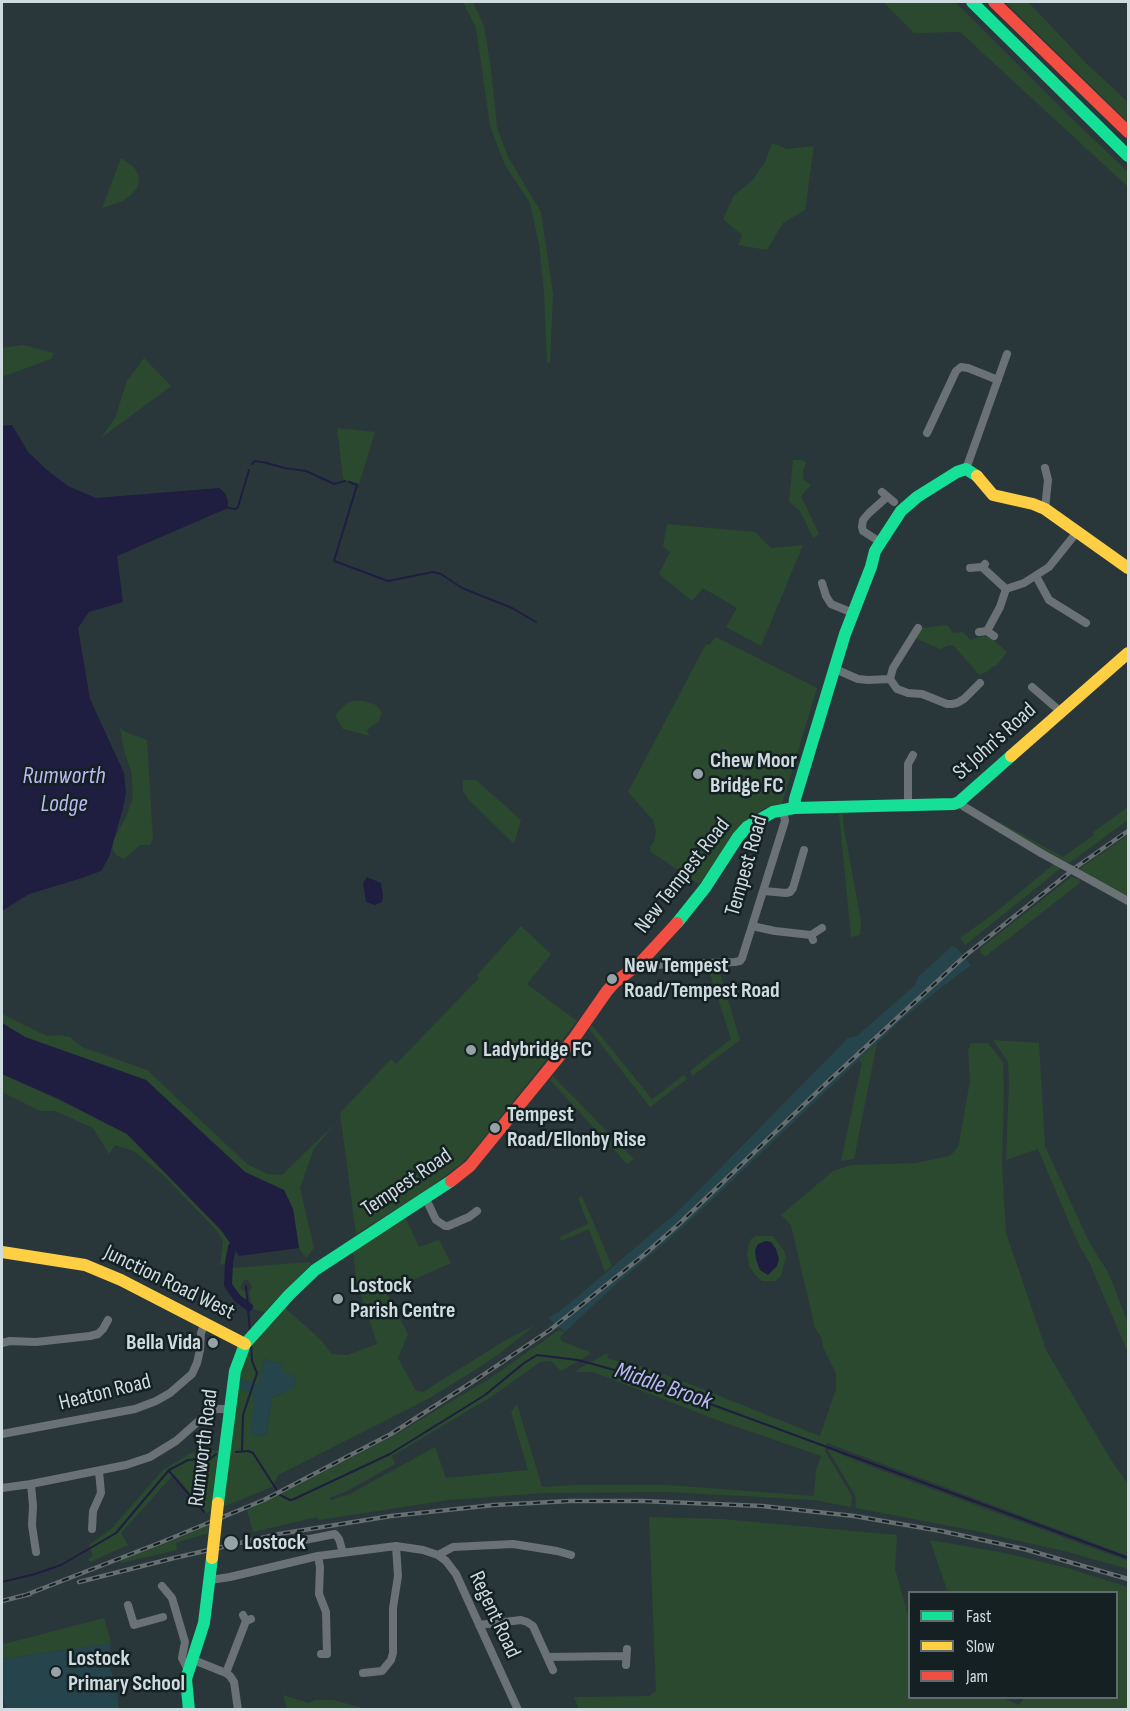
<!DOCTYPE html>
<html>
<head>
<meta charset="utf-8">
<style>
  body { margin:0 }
  #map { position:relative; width:1130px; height:1711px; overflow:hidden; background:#2a373a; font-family:"Sofia Sans Condensed",sans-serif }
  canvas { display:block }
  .frame { position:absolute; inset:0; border:3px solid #cedce0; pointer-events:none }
  .legend { position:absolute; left:908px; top:1591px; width:210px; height:108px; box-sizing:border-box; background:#152023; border:2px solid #5f6b6f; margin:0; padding:8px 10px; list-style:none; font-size:18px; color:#cedce0 }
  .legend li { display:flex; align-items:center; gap:12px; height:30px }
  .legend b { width:30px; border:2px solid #5f6b6f }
</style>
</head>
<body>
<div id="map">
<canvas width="1130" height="1711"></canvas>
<div class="frame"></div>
<ul class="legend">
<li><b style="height:8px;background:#16e098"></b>Fast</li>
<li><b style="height:8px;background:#ffcf43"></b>Slow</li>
<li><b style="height:8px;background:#f24e42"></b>Jam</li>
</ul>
</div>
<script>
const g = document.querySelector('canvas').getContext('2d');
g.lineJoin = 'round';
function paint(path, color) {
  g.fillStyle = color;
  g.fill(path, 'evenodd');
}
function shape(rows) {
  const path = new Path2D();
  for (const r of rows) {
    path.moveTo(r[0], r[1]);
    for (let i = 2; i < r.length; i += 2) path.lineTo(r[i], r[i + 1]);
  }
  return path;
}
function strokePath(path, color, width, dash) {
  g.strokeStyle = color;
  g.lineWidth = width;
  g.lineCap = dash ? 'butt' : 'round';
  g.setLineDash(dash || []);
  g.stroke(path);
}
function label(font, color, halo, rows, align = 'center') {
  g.font = font + ' "Sofia Sans Condensed",sans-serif';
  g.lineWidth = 5;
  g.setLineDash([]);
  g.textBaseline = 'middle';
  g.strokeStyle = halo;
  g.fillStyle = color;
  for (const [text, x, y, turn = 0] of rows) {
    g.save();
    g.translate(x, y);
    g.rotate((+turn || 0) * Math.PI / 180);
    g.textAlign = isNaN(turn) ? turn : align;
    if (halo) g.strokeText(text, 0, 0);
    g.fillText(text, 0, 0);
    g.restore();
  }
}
paint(shape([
  [952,946,957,948,971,965,929,997,900,1021,681,1229,615,1285,565,1332,548,1318,557,1313,583,1292,676,1213,848,1038,857,1036,915,985,918,977],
  [263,1359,283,1364,297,1377,293,1388,272,1398,266,1436,250,1435,254,1394,237,1387,239,1379],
  [111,1643,108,1665,115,1680,119,1709,6,1709,2,1691,2,1659]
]), '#25444b');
paint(shape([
  [463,2,473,2,484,26,491,69,497,128,508,157,541,212,553,294,550,362,547,363,544,293,539,244,530,203,505,165,490,126,476,28],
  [883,2,955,2,1068,115,1128,172,1128,187,960,32,914,33],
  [1005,2,1028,2,1087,64,1128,102,1128,122],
  [772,143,787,149,814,146,805,210,783,223,767,250,738,245,742,235,723,219,734,195,752,181,765,162],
  [121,158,134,167,139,177,138,186,131,195,123,201,102,208],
  [23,345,54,353,51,359,2,377,2,348],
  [144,358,171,386,101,438,115,418,127,381],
  [337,428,375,432,359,484,343,479],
  [793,460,802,460,807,463,803,470,804,480,811,485,801,496,819,534,813,538,800,511,789,502],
  [667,524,755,532,771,548,803,545,761,646,726,627,737,608,703,588,692,601,659,574,670,552,663,546],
  [947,625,953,633,963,632,971,640,982,636,990,637,1007,652,996,666,992,667,987,672,979,675,954,646,949,645,940,649,915,638,922,628],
  [716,637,817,688,782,804,765,808,750,818,737,831,714,869,709,870,699,884,651,852,650,848,655,839,656,830,653,820,628,792,706,644,709,645],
  [352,701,364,701,376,705,382,712,379,721,368,729,367,732,370,736,343,729,335,715,346,704],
  [120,728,123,731,147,740,153,839,150,845,140,845,124,859,116,855,113,850,113,841,126,817,133,797,131,771,124,751],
  [463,780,476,780,521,820,514,844,468,799,463,791],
  [1128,807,1128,820,1069,863,998,824,1000,822,1063,857,1094,835,1092,833],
  [839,814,843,814,843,823,861,921,860,935,851,937],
  [1128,835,1128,895,1127,896,1079,869],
  [1054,864,1061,868,965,945,960,938,996,912],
  [1071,877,1079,879,1080,883,986,956,980,953,981,948],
  [521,926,551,954,527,984,577,1021,480,1143,462,1163,424,1192,356,1234,340,1113,391,1059,396,1064,479,978,477,975],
  [719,970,740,1040,692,1076,690,1071,731,1039,709,971],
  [2,1014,47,1036,59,1035,70,1037,82,1047,147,1070,247,1164,267,1174,282,1175,338,1121,314,1148,300,1188,314,1248,306,1258,299,1248,293,1209,284,1190,245,1173,146,1080,25,1037,2,1023],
  [592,1025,652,1099,684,1075,687,1079,650,1107,589,1029],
  [993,1040,1039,1043,1045,1146,1089,1242,1108,1272,1128,1322,1128,1353,1090,1264,1077,1241,1038,1149,1006,1160,1009,1082,1008,1062],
  [877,1043,854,1159,841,1161,862,1063,859,1060],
  [971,1043,988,1043,1003,1062,1004,1087,1002,1166,1006,1233,1046,1350,1111,1460,1128,1484,1128,1556,827,1443,825,1451,852,1496,851,1507,814,1500,669,1492,543,1493,449,1500,319,1520,317,1517,253,1532,247,1510,277,1496,393,1436,489,1379,559,1330,565,1332,560,1337,561,1341,592,1353,561,1371,551,1361,540,1362,491,1397,392,1456,395,1464,347,1491,329,1498,331,1500,350,1494,435,1447,446,1478,528,1470,511,1412,517,1404,542,1487,574,1485,667,1485,814,1496,816,1470,821,1456,717,1420,593,1372,576,1372,578,1369,608,1353,607,1356,609,1359,644,1367,695,1386,820,1436,836,1389,836,1373,823,1347,822,1339,815,1328,791,1225,781,1215,833,1171,851,1165,916,1163,949,1156,955,1151,959,1144,970,1080,968,1050],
  [2,1074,59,1100,127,1134,221,1230,230,1243,225,1264,220,1265,223,1241,217,1231,163,1175,134,1151,115,1145,109,1154,93,1128,55,1111,40,1111,2,1092],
  [553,1076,634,1159,627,1164,550,1080],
  [582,1196,612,1266,605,1272,589,1229,561,1241,560,1237,588,1224,578,1198],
  [405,1217,419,1247,439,1240,451,1263,386,1292,408,1334,398,1358,416,1391,423,1392,504,1341,535,1325,503,1351,480,1367,428,1399,278,1475,272,1487,223,1507,237,1387,254,1394,251,1435,266,1436,272,1398,293,1388,297,1377,281,1371,283,1364,264,1359,258,1385,239,1379,243,1361,248,1349,285,1308,319,1338,332,1354,347,1355,377,1344,356,1280,353,1250],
  [757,1235,758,1236,773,1236,784,1251,786,1257,781,1276,775,1281,762,1281,756,1276,749,1266,747,1253,750,1240],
  [310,1262,310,1265,264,1312,252,1309,249,1292,252,1287,248,1280,244,1280,240,1288,246,1292,246,1303,235,1291,232,1287,232,1268],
  [828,1449,875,1468,1128,1561,1128,1569,1068,1552,981,1532,856,1508,855,1495,828,1450],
  [214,1450,218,1451,211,1511,206,1513,174,1474,121,1533,128,1545,90,1562,88,1559,93,1556,89,1545,112,1528,163,1470,191,1453],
  [649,1517,722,1519,897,1535,895,1569,909,1618,910,1698,1002,1698,1019,1705,1024,1698,1116,1698,1116,1592,940,1592,947,1590,930,1540,1005,1553,1067,1568,1128,1587,1128,1709,579,1709,574,1697,649,1696,656,1691],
  [209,1525,208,1533,176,1543,177,1550,121,1563,119,1561,172,1541],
  [104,1618,111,1643,2,1659,2,1638,4,1644],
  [283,1695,309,1703,315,1700,333,1700,363,1708,363,1709,287,1709]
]), '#2a492f');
paint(shape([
  [12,425,28,452,47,470,68,486,96,498,219,488,225,493,228,501,228,508,117,556,123,602,89,612,78,628,90,699,124,773,126,793,123,808,109,857,101,871,82,878,29,894,2,911,2,426],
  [367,877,381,883,383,895,382,902,375,905,366,902,363,883],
  [2,1023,25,1037,146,1080,245,1172,284,1190,293,1209,299,1248,239,1256,221,1230,127,1134,59,1099,2,1074],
  [766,1241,771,1242,776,1249,779,1259,777,1266,768,1275,760,1270,756,1259,755,1250,758,1244]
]), '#1f1d40');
strokePath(shape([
  [252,464,255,461,267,463,284,468,306,471,334,484,345,481],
  [349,482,357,485,334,561,388,581,433,572,441,574,462,588,512,608,536,622],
  [228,508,236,509,238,507,249,470],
  [246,1286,250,1331],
  [242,1451,243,1415,257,1373,252,1361,251,1343],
  [236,1452,248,1451,253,1453,280,1495,290,1500,294,1499,390,1454,485,1395,524,1363,537,1355,578,1360,629,1374,1128,1558],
  [169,1471,204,1512],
  [2,1582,35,1574,61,1565,116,1533,169,1470,188,1460,197,1459,209,1460,216,1454]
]), '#1f1d40', 2);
strokePath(shape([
  [232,1247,229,1262,228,1285,237,1298,249,1307]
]), '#1f1d40', 8);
strokePath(shape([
  [927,433,956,371,961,367,968,368,998,380],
  [1045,468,1048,480,1045,509],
  [966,469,1007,354],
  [882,492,894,502],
  [880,542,863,531,862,527,863,520,869,513,887,497],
  [982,567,1006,589],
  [970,568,982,567,985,564],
  [1036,576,1049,600,1086,623],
  [822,583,826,596,831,604,853,613],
  [918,628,893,668,890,679,897,689,908,693,922,694,947,704,952,704,957,703,964,699,980,683],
  [987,631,1000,607,1006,589,1024,583,1049,567,1077,532],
  [979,632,987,631,994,636],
  [835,669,858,679,868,680,890,679],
  [1032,687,1061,712],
  [959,802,963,806,1041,853],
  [908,805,908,764,913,755],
  [1094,882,1128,901],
  [764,891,786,893,790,892,793,888,804,850],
  [752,926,775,931,811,935],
  [813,940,811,935,822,928],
  [640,963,652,965,735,962,740,961,742,958,785,821,783,809],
  [426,1199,436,1220,445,1226,448,1226,469,1217,477,1211],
  [2,1343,10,1341,36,1342,90,1336,98,1334,103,1329,108,1320],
  [2,1434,135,1409,156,1401,170,1393,192,1374,197,1363,200,1350,201,1333,205,1323],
  [31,1484,33,1506,32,1525,36,1552],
  [2,1488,31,1484,126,1465,150,1457,176,1441,210,1411,217,1409,229,1409],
  [92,1529,93,1511,101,1493,99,1471],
  [284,1544,335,1534,339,1539,343,1553],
  [438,1555,453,1547,513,1544,557,1551,571,1555],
  [318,1556,320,1567,319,1594,326,1612,327,1654,321,1654],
  [210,1580,230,1577,318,1556,396,1546,423,1550,438,1555,446,1561,456,1574,518,1710],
  [162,1586,172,1598,185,1642,182,1658,188,1670],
  [128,1605,134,1625,163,1617],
  [243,1615,246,1621,251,1619],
  [479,1625,521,1620,527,1622,533,1626,553,1670],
  [548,1657,626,1656],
  [191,1659,226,1673,230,1676,234,1682,238,1710],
  [626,1665,627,1649],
  [226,1673,246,1621],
  [363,1673,382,1671,391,1660,393,1653,393,1608,398,1576,396,1546]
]), '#6a7276', 8);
strokePath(shape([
  [972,2,1128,156],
  [794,808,795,799,845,634,871,567,875,551,901,511,917,497,957,472,966,469,977,476],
  [677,923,705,888,738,837,747,827,773,812,794,808,954,804,959,802,1011,756],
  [218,1503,235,1371,245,1344,289,1295,315,1270,451,1181],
  [189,1710,186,1679,204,1623,212,1558]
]), '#16e098', 12);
strokePath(shape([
  [977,476,993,495,1033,504,1045,509,1128,568],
  [1011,756,1128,653],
  [2,1252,85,1265,121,1280,245,1344]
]), '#ffcf43', 12);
strokePath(shape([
  [994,2,1128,132],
  [451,1181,470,1166,575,1037,607,991,614,983,640,963,677,923]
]), '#f24e42', 12);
const rail = shape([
  [79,1582,174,1558,279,1534,391,1516,494,1505,570,1501,642,1501,762,1506,854,1516,941,1531,1024,1549,1128,1579],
  [23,1596,162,1542,264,1500,391,1434,477,1379,550,1330,645,1254,679,1224,832,1078,966,955,1079,865,1128,831],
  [2,1601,30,1594]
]);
strokePath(rail, '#666e72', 4.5);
strokePath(rail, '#152023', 2, [7]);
strokePath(shape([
  [1041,853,1094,882]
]), '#6a7276', 8);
strokePath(shape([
  [212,1558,218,1503]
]), '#ffcf43', 12);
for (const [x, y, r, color] of [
  [698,774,6,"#95a2a6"],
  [612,979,6,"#95a2a6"],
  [471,1050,6,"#95a2a6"],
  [495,1128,6,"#95a2a6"],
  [338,1299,6,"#95a2a6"],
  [213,1343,6,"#95a2a6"],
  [231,1543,8,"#95a2a6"],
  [56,1672,6,"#95a2a6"]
]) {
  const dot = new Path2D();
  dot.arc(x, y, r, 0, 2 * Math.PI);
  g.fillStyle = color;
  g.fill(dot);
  strokePath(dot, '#152023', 2);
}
label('22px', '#cedce0', '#152023', [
  ["St John's Road",995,742,-42],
  ["Tempest Road",747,866,-74],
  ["New Tempest Road",683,876,-52],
  ["Tempest Road",407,1183,-34],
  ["Junction Road West",169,1283,26],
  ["Heaton Road",105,1393,-14],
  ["Rumworth Road",204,1448,-83],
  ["Regent Road",494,1615,65]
]);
label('bold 22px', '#cedce0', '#152023', [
  ["Chew Moor",710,761],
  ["Bridge FC",710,786],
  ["New Tempest",624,966],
  ["Road/Tempest Road",624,991],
  ["Ladybridge FC",483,1050],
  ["Tempest",507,1115],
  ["Road/Ellonby Rise",507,1140],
  ["Lostock",350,1286],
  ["Parish Centre",350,1311],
  ["Bella Vida",201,1343,"right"],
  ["Lostock",244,1543],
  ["Lostock",68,1659],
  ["Primary School",68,1684]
], 'left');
label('italic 24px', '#b9b9f3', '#152023', [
  ["Rumworth",64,777],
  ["Lodge",64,805],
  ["Middle Brook",663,1387,19]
]);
</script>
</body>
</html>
